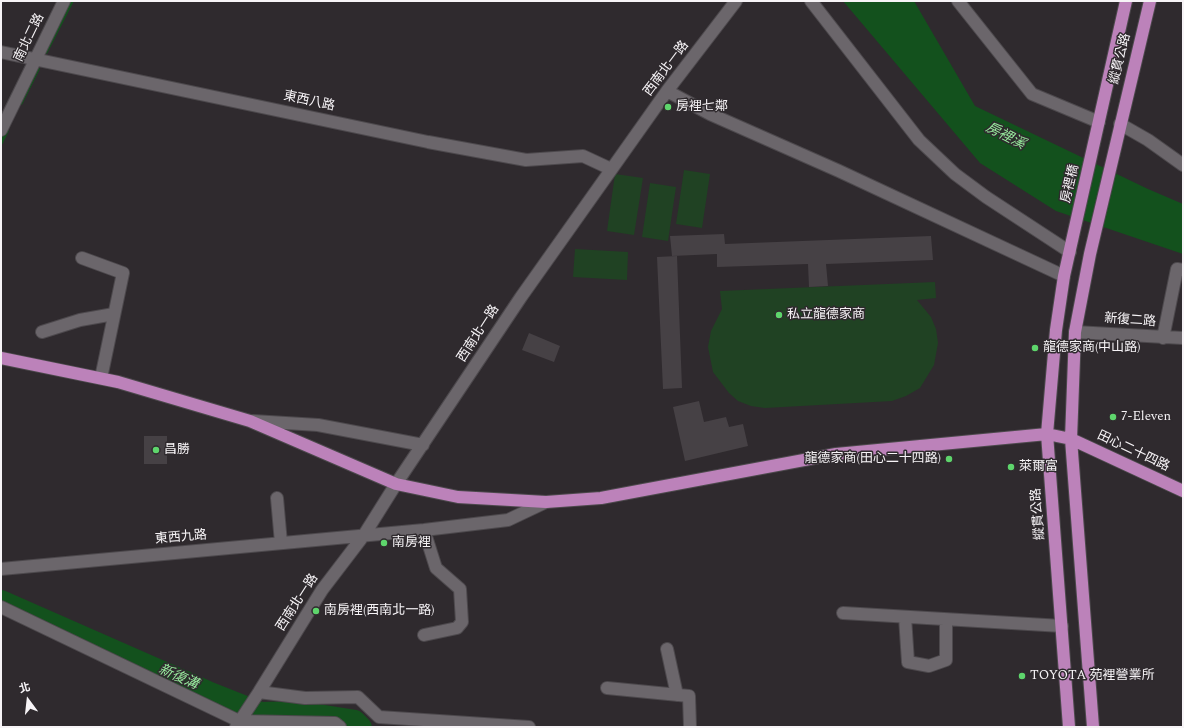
<!DOCTYPE html>
<html>
<head>
<meta charset="utf-8">
<style>
  body { margin:0 }
  #map { position:relative; width:1184px; height:728px; overflow:hidden; background:#2f2a2e; font-family:Spectral,"Noto Sans TC",serif }
  canvas { display:block }
  .frame { position:absolute; inset:0; border:2px solid #f7f4f7; pointer-events:none }
  .north { position:absolute; left:8px; top:680px; width:40px; height:40px; -webkit-text-stroke:3px #2f2a2e; paint-order:stroke; rotate:345deg; font-size:11px; font-weight:700; line-height:16px; text-align:center; color:#f7f4f7 }
  .north::after { content:''; display:block; margin:auto; width:14px; height:18px; background:#f7f4f7; clip-path:polygon(50% 0,100% 100%,50% 72%,0 100%) }
</style>
</head>
<body>
<div id="map">
<canvas width="1184" height="728"></canvas>
<div class="frame"></div>
<div class="north">北</div>
</div>
<script>
const g = document.querySelector('canvas').getContext('2d');
g.lineJoin = 'round';
function paint(path, color) {
  g.fillStyle = color;
  g.fill(path, 'evenodd');
}
function shape(rows) {
  const path = new Path2D();
  for (const r of rows) {
    path.moveTo(r[0], r[1]);
    for (let i = 2; i < r.length; i += 2) path.lineTo(r[i], r[i + 1]);
  }
  return path;
}
function strokePath(path, color, width, dash) {
  g.strokeStyle = color;
  g.lineWidth = width;
  g.lineCap = dash ? 'butt' : 'round';
  g.setLineDash(dash || []);
  g.stroke(path);
}
function label(font, color, halo, rows, align = 'center') {
  g.font = font + ' Spectral,"Noto Sans TC",serif';
  g.lineWidth = 3;
  g.setLineDash([]);
  g.textBaseline = 'middle';
  g.strokeStyle = halo;
  g.fillStyle = color;
  for (const [text, x, y, turn = 0] of rows) {
    g.save();
    g.translate(x, y);
    g.rotate((+turn || 0) * Math.PI / 180);
    g.textAlign = isNaN(turn) ? turn : align;
    if (halo) g.strokeText(text, 0, 0);
    g.fillText(text, 0, 0);
    g.restore();
  }
}
paint(shape([
  [684,170,710,174,702,228,676,224],
  [615,174,643,178,634,235,607,231],
  [650,183,676,187,668,241,642,237],
  [575,249,628,252,627,280,573,277],
  [935,282,936,298,917,300,931,317,936,329,938,343,934,365,920,388,906,396,892,401,765,408,751,406,738,401,729,393,713,372,708,347,711,331,722,309,720,291]
]), '#204223');
paint(shape([
  [843,1,914,1,975,106,1148,189,1183,204,1183,254,1056,211,980,163]
]), '#13511d');
strokePath(shape([
  [46,52,72,1],
  [21,103,38,69],
  [1,143,7,131]
]), '#13511d', 3.5);
strokePath(shape([
  [1,600,208,691,261,712,298,711,355,720,362,727]
]), '#13511d', 20);
paint(shape([
  [724,234,725,244,931,236,933,260,826,264,828,286,809,287,808,264,717,267,717,254,672,256,670,236],
  [677,256,682,388,663,389,657,257],
  [529,333,560,346,554,362,522,350],
  [699,401,704,422,726,417,729,427,743,424,748,446,685,461,673,407],
  [144,436,167,436,167,464,144,464]
]), '#464145');
const minor = shape([
  [811,1,919,140,955,174,986,197,1070,252],
  [958,1,1032,94,1099,122],
  [1,52,428,142,526,160,583,156,611,169],
  [667,91,710,114,839,171,1064,276],
  [1120,124,1148,140,1183,165],
  [1,130,64,1],
  [82,258,123,273,101,378],
  [42,332,80,320,114,314],
  [1075,332,1183,338],
  [1163,338,1177,269,1183,270],
  [253,421,318,425,423,445],
  [277,498,281,543],
  [1,569,424,530,508,520,546,502],
  [1,607,239,721,335,723,340,727],
  [843,613,1062,626],
  [905,617,908,662,929,666,946,660,946,620],
  [424,635,457,628,462,622,460,589,436,568,424,530],
  [667,649,677,695],
  [607,688,689,696,690,727],
  [259,692,305,698,358,697,379,717,529,727],
  [236,727,259,692,322,590,364,535,396,484,521,297,667,91,736,1]
]);
const major = shape([
  [1,358,118,382,250,421,396,484,458,497,546,502,601,498,836,454,1047,434,1071,439,1183,491],
  [1069,727,1047,434,1056,330,1064,276,1126,1],
  [1093,727,1071,439,1075,332,1090,254,1150,1]
]);
strokePath(minor, '#4d494d', 14);
strokePath(major, '#4d494d', 14);
strokePath(minor, '#6b666b', 12);
strokePath(major, '#bc82ba', 12);
for (const [x, y, r, color] of [
  [668,107,4,"#5ed56c"],
  [779,315,4,"#5ed56c"],
  [1035,348,4,"#5ed56c"],
  [1113,417,4,"#5ed56c"],
  [156,450,4,"#5ed56c"],
  [949,459,4,"#5ed56c"],
  [1011,467,4,"#5ed56c"],
  [384,543,4,"#5ed56c"],
  [316,611,4,"#5ed56c"],
  [1022,676,4,"#5ed56c"]
]) {
  const dot = new Path2D();
  dot.arc(x, y, r, 0, 2 * Math.PI);
  g.fillStyle = color;
  g.fill(dot);
  strokePath(dot, '#2f2a2e', 1.5);
}
label('13px', '#f7f4f7', '#2f2a2e', [
  ["南北二路",30,38,-64],
  ["縱貫公路",1121,59,-76],
  ["西南北一路",667,69,-53],
  ["東西八路",309,102,12],
  ["房裡橋",1071,184,-77],
  ["新復二路",1130,321,4],
  ["西南北一路",479,334,-57],
  ["田心二十四路",1133,452,25],
  ["縱貫公路",1039,514,-95],
  ["東西九路",181,538,-5],
  ["西南北一路",298,603,-57]
]);
label('13px', '#f7f4f7', '#2f2a2e', [
  ["房裡七鄰",676,107],
  ["私立龍德家商",787,315],
  ["龍德家商(中山路)",1043,348],
  ["7-Eleven",1121,417],
  ["昌勝",164,450],
  ["龍德家商(田心二十四路)",941,459,"right"],
  ["萊爾富",1019,467],
  ["南房裡",392,543],
  ["南房裡(西南北一路)",324,611],
  ["TOYOTA 苑裡營業所",1030,676]
], 'left');
label('italic 14px', '#96e99c', '#2f2a2e', [
  ["房裡溪",1005,137,27],
  ["新復溝",178,678,24]
]);
</script>
</body>
</html>
